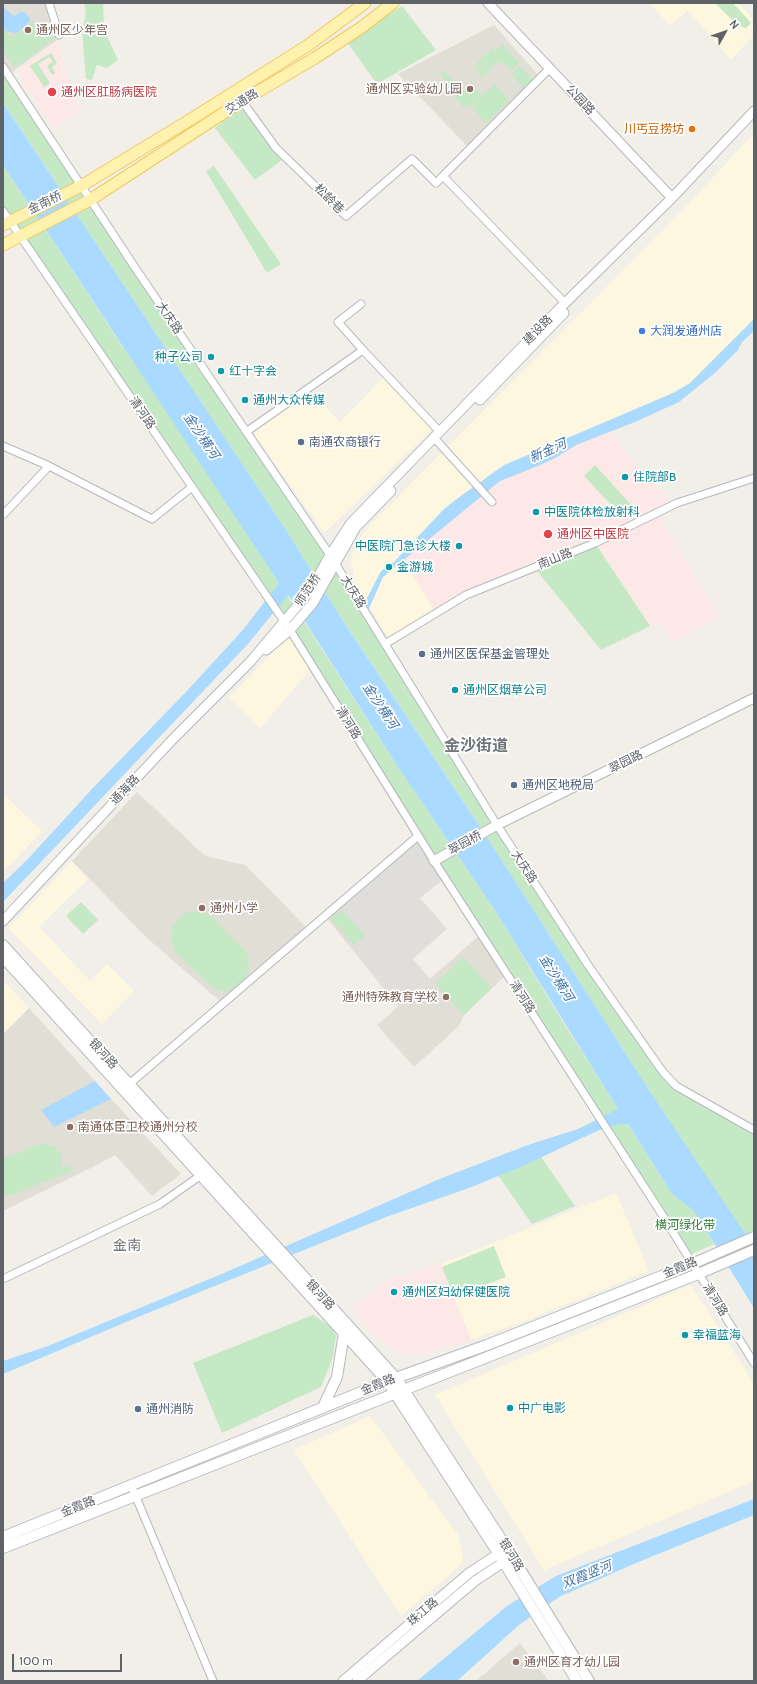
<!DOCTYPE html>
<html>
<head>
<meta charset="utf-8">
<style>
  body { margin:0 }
  #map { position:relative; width:757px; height:1684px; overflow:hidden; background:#f1efe8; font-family:Cabin,sans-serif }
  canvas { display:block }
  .frame { position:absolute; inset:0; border:4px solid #5f6368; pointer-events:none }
  .north { position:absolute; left:705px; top:12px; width:40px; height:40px; -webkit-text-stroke:3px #fff; paint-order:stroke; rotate:50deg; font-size:11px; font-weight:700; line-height:16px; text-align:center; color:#5f6368 }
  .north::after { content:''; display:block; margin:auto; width:14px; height:18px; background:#5f6368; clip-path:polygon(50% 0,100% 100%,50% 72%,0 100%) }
  .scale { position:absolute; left:12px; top:1654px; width:110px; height:18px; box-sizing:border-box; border:2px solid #5f6368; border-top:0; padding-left:5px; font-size:12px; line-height:14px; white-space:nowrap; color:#5f6368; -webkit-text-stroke:3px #fff; paint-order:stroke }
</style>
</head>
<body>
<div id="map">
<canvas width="757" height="1684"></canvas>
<div class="frame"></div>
<div class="north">N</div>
<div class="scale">100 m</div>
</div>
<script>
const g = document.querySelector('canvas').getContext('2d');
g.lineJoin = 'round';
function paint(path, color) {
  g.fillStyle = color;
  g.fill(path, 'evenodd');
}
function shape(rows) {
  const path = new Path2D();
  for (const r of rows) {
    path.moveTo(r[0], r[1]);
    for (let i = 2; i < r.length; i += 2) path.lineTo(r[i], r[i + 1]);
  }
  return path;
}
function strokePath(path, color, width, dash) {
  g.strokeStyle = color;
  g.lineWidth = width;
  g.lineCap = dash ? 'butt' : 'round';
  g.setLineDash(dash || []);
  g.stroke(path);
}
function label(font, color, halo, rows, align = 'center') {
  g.font = font + ' Cabin,"Noto Sans SC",sans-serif';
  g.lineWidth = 3.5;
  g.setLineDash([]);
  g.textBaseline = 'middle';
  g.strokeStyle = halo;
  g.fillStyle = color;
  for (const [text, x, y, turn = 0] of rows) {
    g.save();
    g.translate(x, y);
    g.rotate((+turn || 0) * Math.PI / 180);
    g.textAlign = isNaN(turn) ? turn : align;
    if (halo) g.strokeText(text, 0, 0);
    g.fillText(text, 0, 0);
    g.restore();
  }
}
paint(shape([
  [650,3,739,3,754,21,754,35,731,60,688,10,670,26],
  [754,133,754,325,691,388,561,445,436,613,391,641,356,586,351,561,355,545,368,527,684,209],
  [384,377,434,428,324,533,252,431,309,390,340,422],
  [289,635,311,669,260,728,229,698],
  [3,794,42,831,3,872],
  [72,861,88,879,39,927,90,981,107,964,134,991,102,1024,8,928],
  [3,980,29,1008,3,1034],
  [616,1193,649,1271,530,1319,471,1340,441,1264],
  [691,1285,754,1384,754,1481,544,1570,435,1395],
  [370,1416,458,1535,462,1549,463,1563,401,1616,294,1450]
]), '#fef7e0');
paint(shape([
  [418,836,445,878,420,898,447,929,413,959,430,979,398,1006,325,916]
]), '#e0deda');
paint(shape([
  [3,3,45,3,57,40,8,75,3,67],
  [494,25,540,77,467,146,398,74],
  [137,792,205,856,245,865,309,930,221,1002,147,938,72,861],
  [481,934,507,974,464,1015,459,1026,414,1067,377,1025],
  [29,1008,111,1099,181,1174,152,1196,115,1155,97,1165,3,1211,3,1034],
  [520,1643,549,1681,476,1681]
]), '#e1ded6');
paint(shape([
  [57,42,80,112,54,129,17,71],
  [606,428,674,506,658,515,720,616,671,643,660,622,601,650,535,567,466,595,436,613,402,557,514,466],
  [441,1264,471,1340,425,1354,398,1353,371,1333,351,1309,386,1281]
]), '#fce8e6');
paint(shape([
  [84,3,103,3,104,30,118,60,107,68,97,65,92,80,86,79,82,32,86,13],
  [715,3,733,3,751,23,746,28,737,25],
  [402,6,436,50,377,84,347,42],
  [31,22,39,27,45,35,51,32,54,34,54,38,25,61,14,67,3,50,3,28,11,36,14,35,26,28],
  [502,44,519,63,511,70,505,63,503,65,499,61,489,70,484,65,480,69,476,64,493,48,495,51],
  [51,53,57,63,52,67,55,73,52,75,47,66,53,62,49,57,38,64,50,83,44,87,30,66],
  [476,66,480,70,484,66,488,71,482,77,474,68],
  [520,66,534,81,525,90,511,74],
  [3,67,330,555,497,825,660,1073,754,1133,754,1237,748,1239,649,1090,488,839,343,621,284,527,3,103],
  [444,71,452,80,455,80,466,91,473,86,481,95,469,107,468,105,464,108,444,84,447,81,440,74],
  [495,84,509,101,486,123,471,106],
  [241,107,282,160,255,180,215,128],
  [3,165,116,337,204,467,398,767,494,909,563,1022,672,1194,694,1211,714,1244,687,1256,290,630,3,211],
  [214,166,281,264,267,273,206,171],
  [595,465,634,508,623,518,584,476],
  [595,543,650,626,601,650,534,567],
  [81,902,98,920,83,934,66,916],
  [342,910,365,936,354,945,331,919],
  [191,911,201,912,210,915,245,951,248,956,249,970,242,983,236,988,226,992,214,989,175,952,171,939,173,925,183,914],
  [463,957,492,988,464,1015,435,984],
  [42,1143,55,1147,62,1156,62,1168,69,1165,72,1171,11,1195,3,1195,3,1159],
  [537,1151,575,1206,532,1224,493,1168],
  [494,1246,506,1277,454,1297,442,1267],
  [313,1315,330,1326,336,1335,333,1357,321,1387,222,1433,193,1363]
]), '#c5e8c5');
paint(shape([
  [3,7,14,16,21,12,25,12,30,19,29,22,18,32,15,33,6,31,3,24],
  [3,103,284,527,343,621,488,839,649,1090,754,1247,754,1308,694,1211,672,1194,628,1124,619,1124,597,1131,523,1166,469,1188,386,1217,138,1317,3,1374,3,1361,48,1346,224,1273,442,1178,528,1145,578,1129,618,1109,494,909,398,767,288,595,247,645,3,902,3,883,27,860,92,789,184,694,242,631,279,583,3,165],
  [754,319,754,331,742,342,738,350,716,372,679,402,635,422,576,445,557,457,538,466,500,481,383,577,368,611,364,604,381,571,394,562,444,509,458,498,504,465,673,393,690,383],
  [95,1081,111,1099,54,1127,41,1110],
  [754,1499,754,1515,636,1563,559,1597,519,1625,457,1681,417,1681,507,1606,556,1576]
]), '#aadaff');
const minor = shape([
  [49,3,59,35],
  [3,67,136,269,330,555,497,825,590,968,663,1072,676,1086,754,1130],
  [550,68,443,176,565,303],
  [242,101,276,148,346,216,412,159,436,183,443,176],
  [3,211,290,630,434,861,663,1216,754,1363],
  [361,304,338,322,363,350],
  [246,432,363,350,440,432],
  [438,442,492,502],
  [3,446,49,466,152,519,192,487],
  [3,515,49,466],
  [385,644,466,595,595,543,677,503,754,478],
  [127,1086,418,836],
  [3,1279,160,1204,204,1173],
  [131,1485,213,1681]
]);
const tertiary = shape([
  [488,3,672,198],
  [480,400,564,313],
  [266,650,290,630,313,603,356,527,391,491],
  [434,861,497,825,754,698],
  [3,921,173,739,250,662,310,591,330,555,351,523,556,312,672,198,754,111],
  [343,1681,469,1573,504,1550],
  [357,1681,475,1581,511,1557]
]);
const secondary = shape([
  [3,945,396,1378,507,1548,589,1681],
  [3,957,387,1381,498,1553,577,1681],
  [323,1407,337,1377,344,1333],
  [3,1537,396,1378,487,1345,692,1264,754,1237],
  [3,1548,698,1274,754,1250]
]);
const primary = shape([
  [3,225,81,186,193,118,307,46,365,3],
  [3,245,90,200,242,101,315,58,362,27,393,3]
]);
strokePath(minor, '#b5b8bc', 9);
strokePath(tertiary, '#b5b8bc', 11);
strokePath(secondary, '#b6babf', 12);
strokePath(primary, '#f2c960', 13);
strokePath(minor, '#fff', 7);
strokePath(tertiary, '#fff', 9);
strokePath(secondary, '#fff', 10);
strokePath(primary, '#fff2af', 11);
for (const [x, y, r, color] of [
  [28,30,4,"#8d6e63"],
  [470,89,4,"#8d6e63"],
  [52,92,5,"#e0444e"],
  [692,129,4,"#e8710a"],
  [642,331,4,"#3f7fe0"],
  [211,357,4,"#0f9aa8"],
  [221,371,4,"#0f9aa8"],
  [245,400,4,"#0f9aa8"],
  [301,442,4,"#5c6f8a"],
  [625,477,4,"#0f9aa8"],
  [536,512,4,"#0f9aa8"],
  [548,534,5,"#e0444e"],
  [459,546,4,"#0f9aa8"],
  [389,567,4,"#0f9aa8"],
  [422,654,4,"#5c6f8a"],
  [455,690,4,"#0f9aa8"],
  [514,785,4,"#5c6f8a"],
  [202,908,4,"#8d6e63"],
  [446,997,4,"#8d6e63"],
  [70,1127,4,"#8d6e63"],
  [394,1292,4,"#0f9aa8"],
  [685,1335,4,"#0f9aa8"],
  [510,1408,4,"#0f9aa8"],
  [138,1409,4,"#5c6f8a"],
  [516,1662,4,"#8d6e63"]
]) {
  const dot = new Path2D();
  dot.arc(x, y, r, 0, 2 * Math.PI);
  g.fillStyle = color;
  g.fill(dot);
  strokePath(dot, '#fff', 1.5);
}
label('12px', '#785e54', '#fff', [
  ["通州区少年宫",36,30],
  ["通州区实验幼儿园",462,89,"right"],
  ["通州小学",210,908],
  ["通州特殊教育学校",438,997,"right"],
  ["南通体臣卫校通州分校",78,1127],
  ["通州区育才幼儿园",524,1662]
], 'left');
label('12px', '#be3a42', '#fff', [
  ["通州区肛肠病医院",61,92],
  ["通州区中医院",557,534]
], 'left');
label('12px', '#5f6368', '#fff', [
  ["公园路",580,100,47],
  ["交通路",242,102,-32],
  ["松龄巷",329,199,45],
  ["金南桥",45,203,-26],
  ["大庆路",169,318,56],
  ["建设路",538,330,-46],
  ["清河路",142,413,56],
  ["南山路",555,559,-22],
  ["师范桥",308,590,-56],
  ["大庆路",353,592,58],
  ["清河路",348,723,58],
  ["翠园路",626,762,-27],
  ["通海路",125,790,-47],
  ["翠园桥",465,843,-29],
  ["大庆路",524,867,57],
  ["清河路",522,997,57],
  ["银河路",103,1054,48],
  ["金霞路",680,1268,-22],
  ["银河路",320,1295,48],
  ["清河路",715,1300,58],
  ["金霞路",378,1385,-22],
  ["金霞路",78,1507,-22],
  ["银河路",511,1555,59],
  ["珠江路",423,1612,-41]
]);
label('12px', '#c56008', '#fff', [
  ["川丐豆捞坊",684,129]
], 'right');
label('12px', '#366cbe', '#fff', [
  ["大润发通州店",650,331]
], 'left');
label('12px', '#0d838f', '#fff', [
  ["种子公司",203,357,"right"],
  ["红十字会",229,371],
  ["通州大众传媒",253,400],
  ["住院部B",633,477],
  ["中医院体检放射科",544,512],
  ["中医院门急诊大楼",451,546,"right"],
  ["金游城",397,567],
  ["通州区烟草公司",463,690],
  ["通州区妇幼保健医院",402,1292],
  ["幸福蓝海",693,1335],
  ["中广电影",518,1408]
], 'left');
label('12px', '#4e5e75', '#fff', [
  ["南通农商银行",309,442],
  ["通州区医保基金管理处",430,654],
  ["通州区地税局",522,785],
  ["通州消防",146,1409]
], 'left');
label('12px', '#348238', '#fff', [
  ["横河绿化带",685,1225]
]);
label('italic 13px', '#4174aa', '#fff', [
  ["金沙横河",201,436,56],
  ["新金河",548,451,-24],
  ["金沙横河",380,706,56],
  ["金沙横河",556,978,58],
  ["双霞竖河",587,1575,-22]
]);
label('14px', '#70757a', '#fff', [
  ["金南",127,1246]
]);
label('bold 16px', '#70757a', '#fff', [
  ["金沙街道",476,746]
]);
</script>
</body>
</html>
